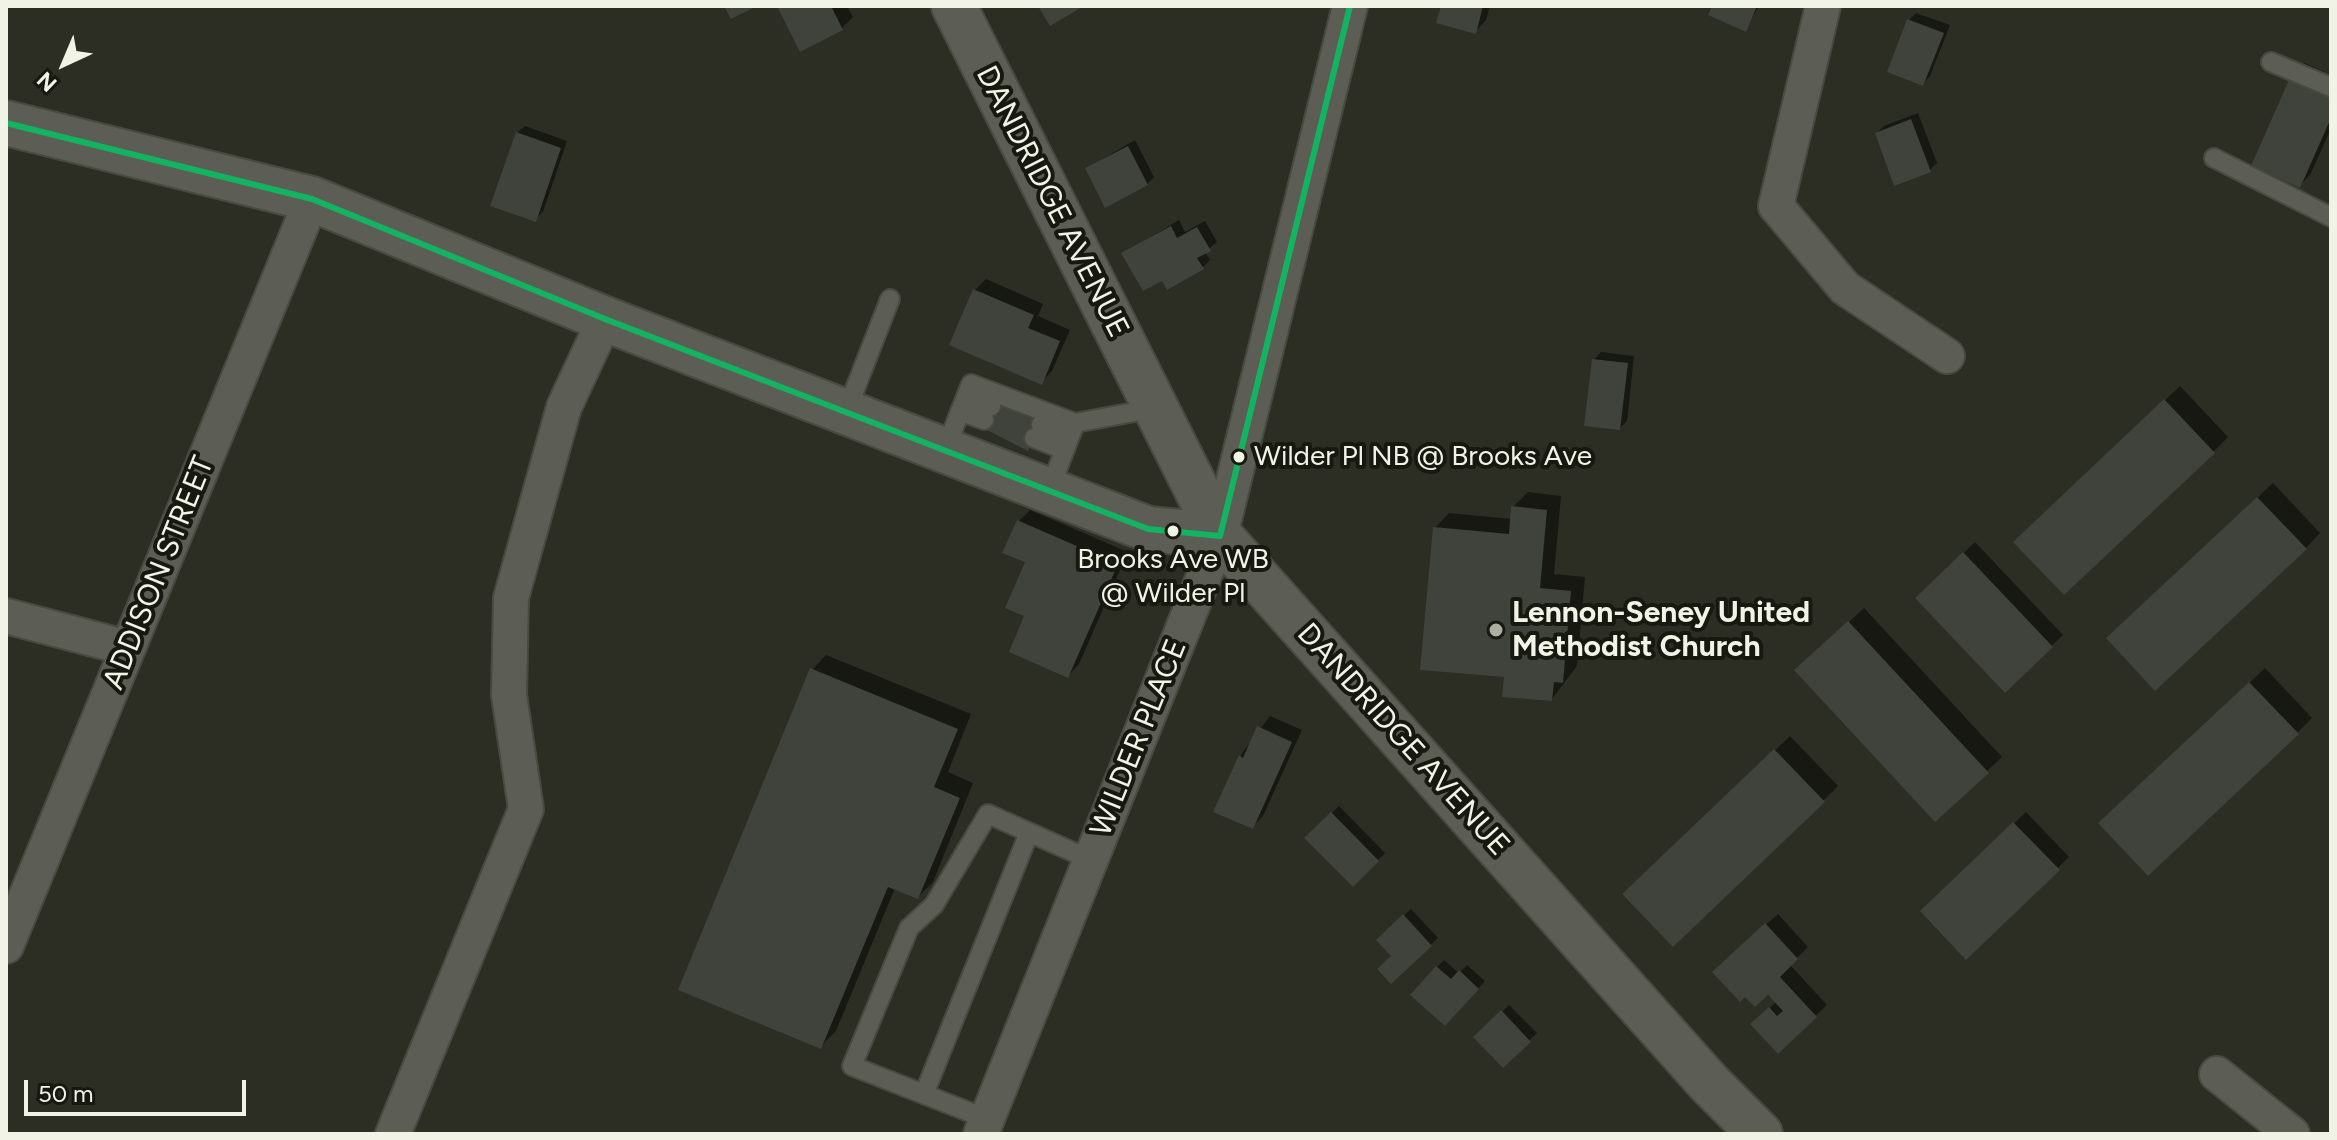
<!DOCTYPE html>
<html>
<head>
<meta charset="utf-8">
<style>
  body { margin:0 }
  #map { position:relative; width:2337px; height:1140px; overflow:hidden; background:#2c2d23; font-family:Figtree,sans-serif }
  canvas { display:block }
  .frame { position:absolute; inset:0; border:8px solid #f1f3e6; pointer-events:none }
  .north { position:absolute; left:24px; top:24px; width:80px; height:80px; -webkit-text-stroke:6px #171910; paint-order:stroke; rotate:224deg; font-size:22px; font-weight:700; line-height:32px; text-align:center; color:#f1f3e6 }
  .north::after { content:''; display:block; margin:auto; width:28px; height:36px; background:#f1f3e6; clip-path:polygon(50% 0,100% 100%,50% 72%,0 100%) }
  .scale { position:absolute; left:24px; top:1080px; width:222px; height:36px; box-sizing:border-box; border:4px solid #f1f3e6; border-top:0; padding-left:10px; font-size:24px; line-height:28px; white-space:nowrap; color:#f1f3e6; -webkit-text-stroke:6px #171910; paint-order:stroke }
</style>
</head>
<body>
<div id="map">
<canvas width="2337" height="1140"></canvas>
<div class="frame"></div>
<div class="north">N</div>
<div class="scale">50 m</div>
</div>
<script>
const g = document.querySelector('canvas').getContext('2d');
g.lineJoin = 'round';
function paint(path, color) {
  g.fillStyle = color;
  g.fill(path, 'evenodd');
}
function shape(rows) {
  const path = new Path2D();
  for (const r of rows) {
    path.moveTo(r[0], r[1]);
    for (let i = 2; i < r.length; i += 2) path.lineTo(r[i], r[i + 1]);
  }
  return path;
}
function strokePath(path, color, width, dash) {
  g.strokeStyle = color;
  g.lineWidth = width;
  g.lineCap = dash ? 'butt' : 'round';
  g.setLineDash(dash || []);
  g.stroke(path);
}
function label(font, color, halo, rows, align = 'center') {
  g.font = font + ' Figtree,sans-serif';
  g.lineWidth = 8;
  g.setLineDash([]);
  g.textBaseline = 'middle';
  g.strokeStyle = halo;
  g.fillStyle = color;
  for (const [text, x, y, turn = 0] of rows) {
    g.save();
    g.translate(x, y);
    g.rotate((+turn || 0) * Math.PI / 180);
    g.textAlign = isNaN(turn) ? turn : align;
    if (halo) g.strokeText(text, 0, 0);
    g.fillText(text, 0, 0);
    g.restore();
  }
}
paint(shape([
  [779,6,847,6,853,17,842,28],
  [1443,6,1490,6,1486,20,1475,32],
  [1714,6,1759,6,1745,29],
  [1916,13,1950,25,1930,76,1923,84,1909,20],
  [2305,63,2331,75,2331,129,2310,175,2299,186,2294,74],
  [1918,113,1937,163,1930,170,1877,133,1884,126],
  [525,126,567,141,543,212,535,219,517,133],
  [1135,140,1154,177,1147,184,1087,168],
  [1179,220,1185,232,1205,221,1217,242,1205,252,1210,260,1202,268,1163,278,1124,253],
  [986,279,1043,304,1038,316,1070,330,1052,371,1041,382,975,290],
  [1601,352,1634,356,1627,421,1620,428,1594,360],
  [2180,386,2228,437,2213,452,2031,528],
  [2273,483,2320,533,2306,548,2123,623],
  [1528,492,1561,496,1554,574,1585,577,1577,666,1552,699,1506,676,1435,528,1449,513,1512,519,1513,507],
  [1030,510,1128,552,1079,664,1068,676,1027,615,1027,561,1019,521],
  [1975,542,2063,635,2005,690,1917,598],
  [1864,608,2002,757,1987,771,1812,656],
  [826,655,971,714,948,772,973,783,933,882,918,897,895,888,836,1031,821,1046,812,670],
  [2265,668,2312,718,2297,733,2116,809],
  [1270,716,1302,730,1263,816,1252,827,1240,756],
  [1790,736,1838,786,1823,801,1640,879],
  [1339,806,1385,853,1353,885,1307,838],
  [2026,812,2069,857,1966,957,1922,912],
  [1411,909,1438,938,1391,981,1393,956,1378,940],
  [1778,914,1808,947,1790,965,1827,1005,1778,1051,1753,1024,1776,1002,1726,961],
  [1444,960,1459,973,1467,965,1485,981,1453,1017,1437,967],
  [1509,1005,1537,1033,1503,1065,1476,1037]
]), '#0007');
paint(shape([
  [724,6,757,6,731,19],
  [777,6,831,6,843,30,800,52],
  [1038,6,1084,6,1050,26],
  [1441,6,1483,6,1476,34,1436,23],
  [1712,6,1757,6,1746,32,1708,15],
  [1907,19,1944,33,1923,86,1887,72],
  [2292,73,2331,90,2331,118,2300,188,2251,166],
  [1911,119,1931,172,1894,186,1875,133],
  [516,132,561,148,536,222,490,206],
  [1128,146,1148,185,1105,208,1085,168],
  [1171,226,1177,238,1197,227,1211,251,1197,258,1204,269,1167,290,1162,281,1143,291,1121,253],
  [973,289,1034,315,1028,328,1060,341,1042,385,949,345],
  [1592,359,1628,363,1620,430,1584,426],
  [997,395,1044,419,1028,451,981,427],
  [2164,399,2215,453,2064,595,2013,542],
  [2257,497,2307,549,2155,691,2106,638],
  [1511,506,1547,510,1540,588,1571,591,1563,683,1554,682,1552,701,1502,697,1504,677,1420,670,1433,527,1509,534],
  [1017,520,1118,564,1068,678,1009,652,1024,616,1005,608,1025,562,1002,553],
  [1963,552,2053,647,2005,693,1915,598],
  [1848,621,1989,773,1935,822,1794,670],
  [810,668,958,729,934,787,960,798,918,899,888,887,821,1049,678,990],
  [2249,682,2299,734,2148,876,2098,823],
  [1257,726,1292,742,1253,829,1213,812,1239,755,1243,758],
  [1774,749,1825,802,1673,947,1622,894],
  [1331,812,1379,861,1353,887,1304,838],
  [2013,822,2060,870,1966,960,1920,911],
  [1403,914,1432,946,1391,984,1377,969,1391,956,1376,940],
  [1765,923,1798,959,1780,977,1817,1017,1778,1054,1750,1024,1769,1007,1777,1016,1783,1011,1768,995,1755,1007,1745,997,1740,1002,1712,972],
  [1436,966,1451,979,1459,970,1479,989,1445,1026,1410,995],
  [1501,1010,1531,1042,1503,1068,1473,1037]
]), '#3f433b');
const service = shape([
  [2271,62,2331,87],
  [2214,158,2331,217],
  [966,397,991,406],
  [960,411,984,420],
  [846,412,890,299],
  [1041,425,1070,436],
  [1034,438,1065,450],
  [945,450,971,384,1075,423],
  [1049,491,1075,423,1156,408],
  [924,1094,1029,833],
  [987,1119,852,1066,909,928,934,905,988,814,1091,860]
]);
const minor = shape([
  [1823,6,1776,206,1845,288,1947,356],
  [6,616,128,648],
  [6,946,312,199],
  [2217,1074,2292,1134],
  [393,1134,526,809,509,695,511,598,564,407,605,319],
  [981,1134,1220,536,1350,6]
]);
const tertiary = shape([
  [954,6,1220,536,1708,1082,1760,1134],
  [6,123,312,199,605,319,1148,529,1220,536]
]);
strokePath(service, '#484940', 22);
strokePath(minor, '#484940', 38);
strokePath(tertiary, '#484940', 48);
strokePath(service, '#5c5d54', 18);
strokePath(minor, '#5c5d54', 34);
strokePath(tertiary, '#5c5d54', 44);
strokePath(shape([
  [6,123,312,199,605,319,1148,529,1220,536,1350,6]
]), '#13b361', 6);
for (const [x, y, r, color] of [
  [1239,457,7,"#f1f3e6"],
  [1173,531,7,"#f1f3e6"],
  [1496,630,8,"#acaea2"]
]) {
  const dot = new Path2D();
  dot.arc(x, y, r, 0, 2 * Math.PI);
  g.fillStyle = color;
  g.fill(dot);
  strokePath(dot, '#171910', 3);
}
label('28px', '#f1f3e6', '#171910', [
  ["Wilder Pl NB @ Brooks Ave",1254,457],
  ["Brooks Ave WB",1173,560,"center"],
  ["@ Wilder Pl",1173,594,"center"]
], 'left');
label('30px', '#f1f3e6', '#171910', [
  ["DANDRIDGE AVENUE",1052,202,63],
  ["ADDISON STREET",159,573,-68],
  ["WILDER PLACE",1139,738,-68],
  ["DANDRIDGE AVENUE",1403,740,48]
]);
label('bold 30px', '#f1f3e6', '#171910', [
  ["Lennon-Seney United",1512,613],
  ["Methodist Church",1512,647]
], 'left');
</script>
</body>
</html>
